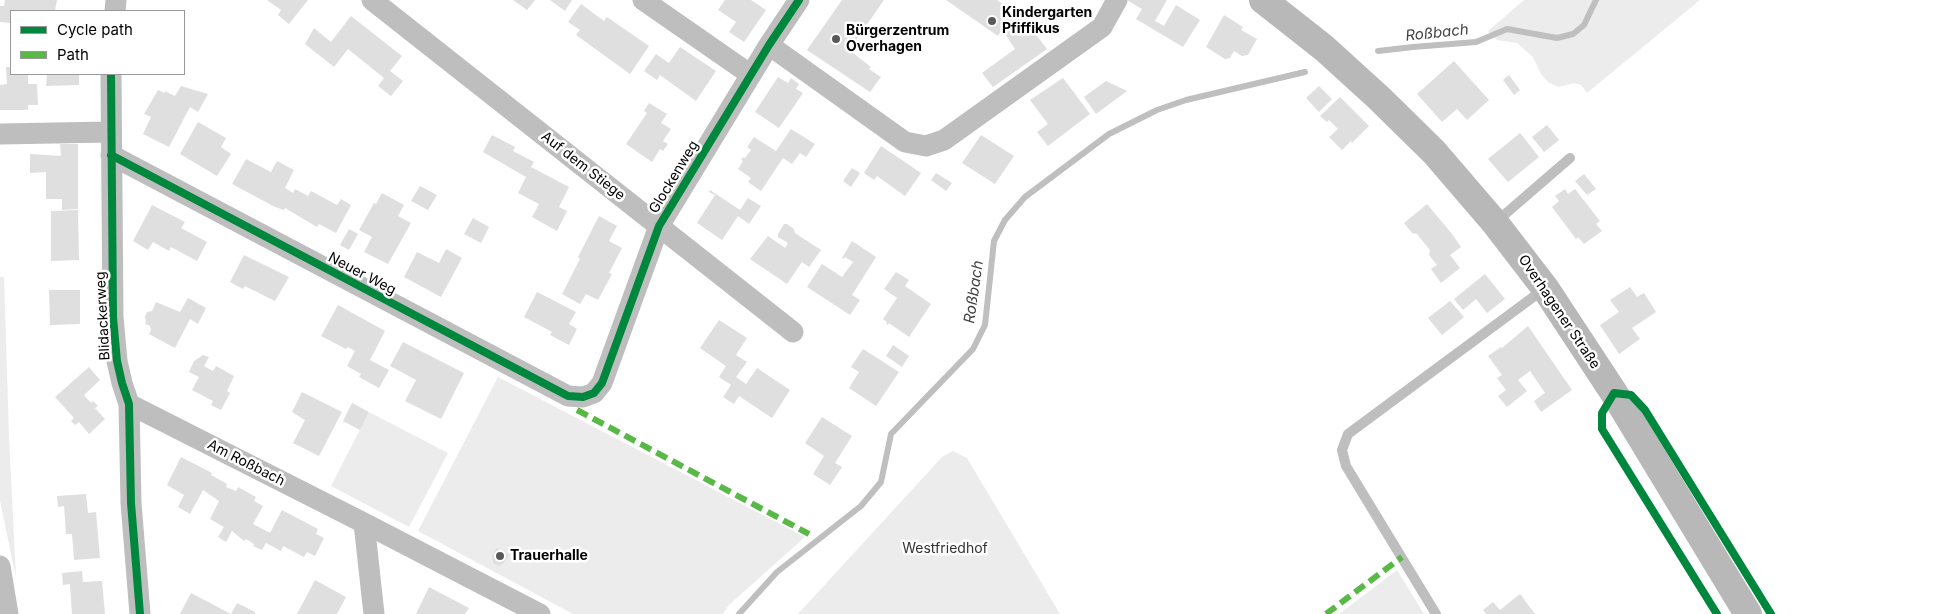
<!DOCTYPE html>
<html>
<head>
<meta charset="utf-8">
<style>
  body { margin:0 }
  #map { position:relative; width:1945px; height:614px; overflow:hidden; background:#fff; font-family:Inter,sans-serif }
  canvas { display:block }
  .legend { position:absolute; left:10px; top:10px; width:175px; height:65px; box-sizing:border-box; background:#fff; border:1px solid #999; margin:0; padding:6px 9px; list-style:none; font-size:15px; color:#000 }
  .legend li { display:flex; align-items:center; gap:10px; height:25px }
  .legend b { width:25px; border:1px solid #999 }
</style>
</head>
<body>
<div id="map">
<canvas width="1945" height="614"></canvas>
<ul class="legend">
<li><b style="height:6px;background:#00873e"></b>Cycle path</li>
<li><b style="height:6px;background:#58b947"></b>Path</li>
</ul>
</div>
<script>
const g = document.querySelector('canvas').getContext('2d');
g.lineJoin = 'round';
function paint(path, color) {
  g.fillStyle = color;
  g.fill(path, 'evenodd');
}
function shape(rows) {
  const path = new Path2D();
  for (const r of rows) {
    path.moveTo(r[0], r[1]);
    for (let i = 2; i < r.length; i += 2) path.lineTo(r[i], r[i + 1]);
  }
  return path;
}
function strokePath(path, color, width, dash) {
  g.strokeStyle = color;
  g.lineWidth = width;
  g.lineCap = dash ? 'butt' : 'round';
  g.setLineDash(dash || []);
  g.stroke(path);
}
function label(font, color, halo, rows, align = 'center') {
  g.font = font + ' Inter,sans-serif';
  g.lineWidth = 5;
  g.setLineDash([]);
  g.textBaseline = 'middle';
  g.strokeStyle = halo;
  g.fillStyle = color;
  for (const [text, x, y, turn = 0] of rows) {
    g.save();
    g.translate(x, y);
    g.rotate((+turn || 0) * Math.PI / 180);
    g.textAlign = isNaN(turn) ? turn : align;
    if (halo) g.strokeText(text, 0, 0);
    g.fillText(text, 0, 0);
    g.restore();
  }
}
paint(shape([
  [1524,0,1700,0,1587,93,1581,85,1574,83,1559,87,1549,83,1541,74,1533,57,1517,43,1497,40,1488,31],
  [0,277,4,277,9,437,16,578,0,501],
  [498,377,805,537,729,605,723,614,573,614,418,531],
  [369,412,448,453,409,527,331,486],
  [953,451,967,458,1060,614,798,614,942,457],
  [1397,570,1424,614,1339,614]
]), '#ececec');
strokePath(shape([
  [1378,51,1413,47,1476,42,1507,29,1557,38,1573,34,1584,25,1596,0],
  [739,614,777,572,861,506,881,482,891,434,973,349,985,325,994,241,1005,220,1025,197,1109,134,1157,110,1186,100,1305,72]
]), '#bfbfbf', 6);
paint(shape([
  [5,0,57,0,55,11,11,11,11,23,0,22,0,6,4,6],
  [267,0,308,0,289,24,278,15,281,10],
  [513,0,535,0,527,10],
  [550,0,572,0,565,11],
  [725,0,751,0,766,10,744,42,729,32,736,22,718,10],
  [842,0,884,0,849,50,871,67,869,69,881,77,870,92,807,50],
  [946,0,997,0,1014,12,1023,14,1021,15,1047,49,993,87,982,73,1015,49,1002,29,998,36],
  [1127,0,1167,0,1155,21,1164,26,1176,5,1200,20,1183,47,1136,19,1142,9],
  [581,4,604,21,607,17,649,46,630,74,576,35,580,30,568,22],
  [1224,15,1243,27,1241,30,1257,39,1248,55,1242,56,1234,51,1230,58,1225,59,1206,47],
  [351,16,402,56,390,71,403,81,391,96,378,86,384,78,348,49,334,67,305,44,314,28,331,42],
  [680,47,716,71,696,101,660,75,657,80,644,71,656,54,669,63],
  [1454,61,1489,100,1467,120,1457,109,1442,122,1417,94],
  [6,67,11,67,11,74,28,74,28,84,37,84,38,105,28,105,28,110,0,110,0,85,7,84],
  [47,74,79,74,79,85,46,86],
  [1509,75,1520,90,1514,95,1503,80],
  [778,77,788,83,791,78,799,84,796,89,803,93,779,128,755,112],
  [1063,78,1090,114,1048,146,1037,132,1048,124,1030,100],
  [1106,81,1127,91,1096,114,1084,97],
  [181,86,208,94,198,112,190,107,169,147,143,134,151,117,144,114,158,90,165,93,165,91,175,96],
  [1319,86,1332,99,1319,112,1306,98],
  [1340,97,1369,126,1352,143,1351,141,1342,150,1329,137,1338,129,1329,120,1327,122,1320,116],
  [649,103,667,114,661,123,671,129,663,141,668,144,663,151,660,149,652,162,626,144,647,113,644,111],
  [198,122,226,138,221,147,231,154,217,176,180,154],
  [1547,125,1559,140,1544,152,1532,137],
  [791,129,815,144,806,157,800,153,792,164,783,158,761,191,748,182,751,178,738,169,743,161,741,160,743,157,745,158,751,150,747,147,754,137,776,151],
  [1520,133,1539,157,1508,182,1488,159],
  [492,135,515,147,513,151,534,162,531,167,569,187,559,207,567,211,557,231,532,217,539,204,518,193,526,177,483,152],
  [981,135,1014,156,995,184,962,163],
  [60,144,78,144,78,209,62,210,62,199,46,199,46,172,30,173,30,154,61,156],
  [881,146,921,173,905,196,877,176,874,180,864,173],
  [246,159,271,172,277,161,294,170,285,188,293,193,295,189,308,196,311,191,337,205,341,199,351,205,336,233,319,224,317,227,285,208,284,210,275,207,232,184],
  [852,168,860,173,851,187,843,181],
  [936,173,952,183,946,191,931,180],
  [1584,174,1596,189,1587,195,1575,181],
  [420,186,437,195,428,210,411,201],
  [1565,189,1568,194,1575,189,1600,221,1596,224,1602,231,1584,244,1578,237,1576,239,1552,207,1559,201,1555,196],
  [710,190,740,210,748,198,761,206,749,224,738,216,722,240,697,223,715,195,709,192],
  [382,193,404,205,398,216,411,223,388,264,364,252,372,237,359,230,374,203,376,204],
  [1427,204,1452,234,1461,247,1450,255,1460,268,1441,283,1431,269,1437,265,1429,255,1430,250,1417,234,1412,233,1404,223],
  [152,205,185,222,181,228,207,242,197,261,171,247,169,251,153,242,148,250,133,241],
  [78,210,79,260,51,261,51,211],
  [599,216,617,226,609,241,622,248,609,273,612,274,598,300,586,294,580,304,562,294,580,259,578,257],
  [473,218,489,227,481,243,464,234],
  [784,224,787,224,794,229,795,233,821,250,809,267,802,262,787,284,750,259,768,236,785,248,788,243,778,237,778,234],
  [349,229,358,234,349,250,340,245],
  [852,241,876,257,852,295,860,300,850,315,807,287,822,264,842,277,853,262,845,257,843,259,842,258],
  [446,249,462,258,441,297,404,277,417,252,439,263],
  [244,255,289,277,275,301,245,286,243,289,230,282],
  [896,272,909,280,905,286,931,304,909,337,889,323,888,325,886,324,887,322,883,319,897,298,884,289],
  [1485,274,1505,299,1487,313,1476,299,1463,310,1454,299],
  [1630,287,1637,297,1644,293,1656,312,1632,328,1640,339,1619,354,1600,325,1619,312,1610,300],
  [49,290,80,290,80,324,50,325],
  [537,292,576,312,569,324,577,329,569,345,550,335,552,332,524,317],
  [188,298,206,308,198,324,190,319,175,348,149,334,151,330,150,326,145,324,146,321,145,317,147,312,152,311,156,302,180,312],
  [1450,301,1464,317,1442,335,1428,318],
  [338,305,385,331,370,360,389,370,379,388,359,377,361,374,347,366,355,351,348,347,346,349,321,336],
  [719,320,747,338,736,355,747,362,736,377,746,384,757,368,790,390,772,418,739,396,734,404,723,397,731,385,719,377,726,366,700,348],
  [1528,326,1572,390,1541,412,1534,401,1545,393,1530,371,1518,380,1527,391,1507,407,1498,396,1506,390,1497,378,1502,375,1488,356,1501,347,1502,348],
  [403,342,464,373,441,419,405,401,416,380,390,366],
  [893,345,909,356,902,367,886,356],
  [863,349,899,372,876,406,849,388,859,372,851,367],
  [203,355,209,357,204,366,213,371,216,366,234,376,227,391,230,393,221,410,211,405,213,401,192,390,199,377,189,372,194,361],
  [89,367,100,380,84,395,91,403,93,401,98,406,95,408,105,419,89,434,79,422,75,425,71,421,74,418,55,397],
  [302,392,342,412,319,456,293,443,305,420,292,412],
  [352,403,369,412,360,430,343,421],
  [822,417,852,436,835,463,842,467,830,485,813,474,824,456,805,443],
  [181,457,212,473,211,475,227,484,226,487,236,491,238,487,256,497,254,501,263,506,253,524,270,533,282,510,318,529,316,534,324,538,315,556,307,552,304,557,283,546,281,551,266,543,262,550,253,546,254,544,246,539,244,541,232,531,226,542,218,537,224,527,210,519,219,501,203,490,190,514,178,507,184,495,167,485],
  [86,494,88,513,96,512,100,558,74,560,72,534,66,534,64,506,58,507,57,496],
  [496,548,509,555,504,563,499,566,493,563,492,557],
  [82,571,83,582,102,581,105,614,72,614,70,584,63,585,62,573],
  [315,580,346,597,337,614,297,614],
  [429,587,469,608,465,614,416,614],
  [191,593,231,614,237,603,255,612,255,614,180,614],
  [1520,594,1535,614,1486,614,1483,610,1493,602,1500,610]
]), '#dfdfdf');
strokePath(shape([
  [1496,222,1570,158],
  [1436,614,1346,466,1342,450,1348,434,1544,289]
]), '#bebebe', 10);
strokePath(shape([
  [372,0,793,332],
  [643,0,751,75],
  [115,11,116,0],
  [769,45,905,142,926,146,944,140,1102,27,1117,0],
  [111,74,113,317,117,361,122,383,129,404,131,503,140,614],
  [0,134,110,132],
  [111,155,568,396,583,397,594,393,602,383,659,226,769,45,799,0],
  [129,404,364,523,540,614],
  [364,523,374,614],
  [0,566,8,614]
]), '#bebebe', 21);
strokePath(shape([
  [1263,0,1324,48,1379,98,1434,152,1495,223,1545,288,1614,393,1748,614]
]), '#b8b8b8', 28);
strokePath(shape([
  [577,410,809,534],
  [1326,614,1402,557]
]), '#58b947', 6, [12, 6]);
strokePath(shape([
  [111,74,113,317,117,361,122,383,129,404,131,503,140,614],
  [111,155,568,396,583,397,594,393,602,383,659,226,769,45,799,0],
  [1717,614,1602,429,1602,413,1614,393,1631,395,1645,410,1771,614]
]), '#00873e', 8);
for (const [x, y, r, color] of [
  [992,21,5,"#595959"],
  [836,39,5,"#595959"],
  [500,556,5,"#595959"]
]) {
  const dot = new Path2D();
  dot.arc(x, y, r, 0, 2 * Math.PI);
  g.fillStyle = color;
  g.fill(dot);
  strokePath(dot, '#fff', 2);
}
label('bold 14px', '#000', '#fff', [
  ["Kindergarten",1002,13],
  ["Pfiffikus",1002,29],
  ["Bürgerzentrum",846,31],
  ["Overhagen",846,47],
  ["Trauerhalle",510,556]
], 'left');
label('14px', '#000', '#fff', [
  ["Auf dem Stiege",583,166,38],
  ["Glockenweg",674,177,-59],
  ["Neuer Weg",362,274,28],
  ["Overhagener Straße",1559,312,56],
  ["Blidackerweg",103,316,-93],
  ["Am Roßbach",246,463,27]
]);
label('14px', '#333', '#fff', [
  ["Westfriedhof",945,549]
]);
label('italic 15px', '#444', '#fff', [
  ["Roßbach",1437,33,-6],
  ["Roßbach",974,292,-82]
]);
</script>
</body>
</html>
